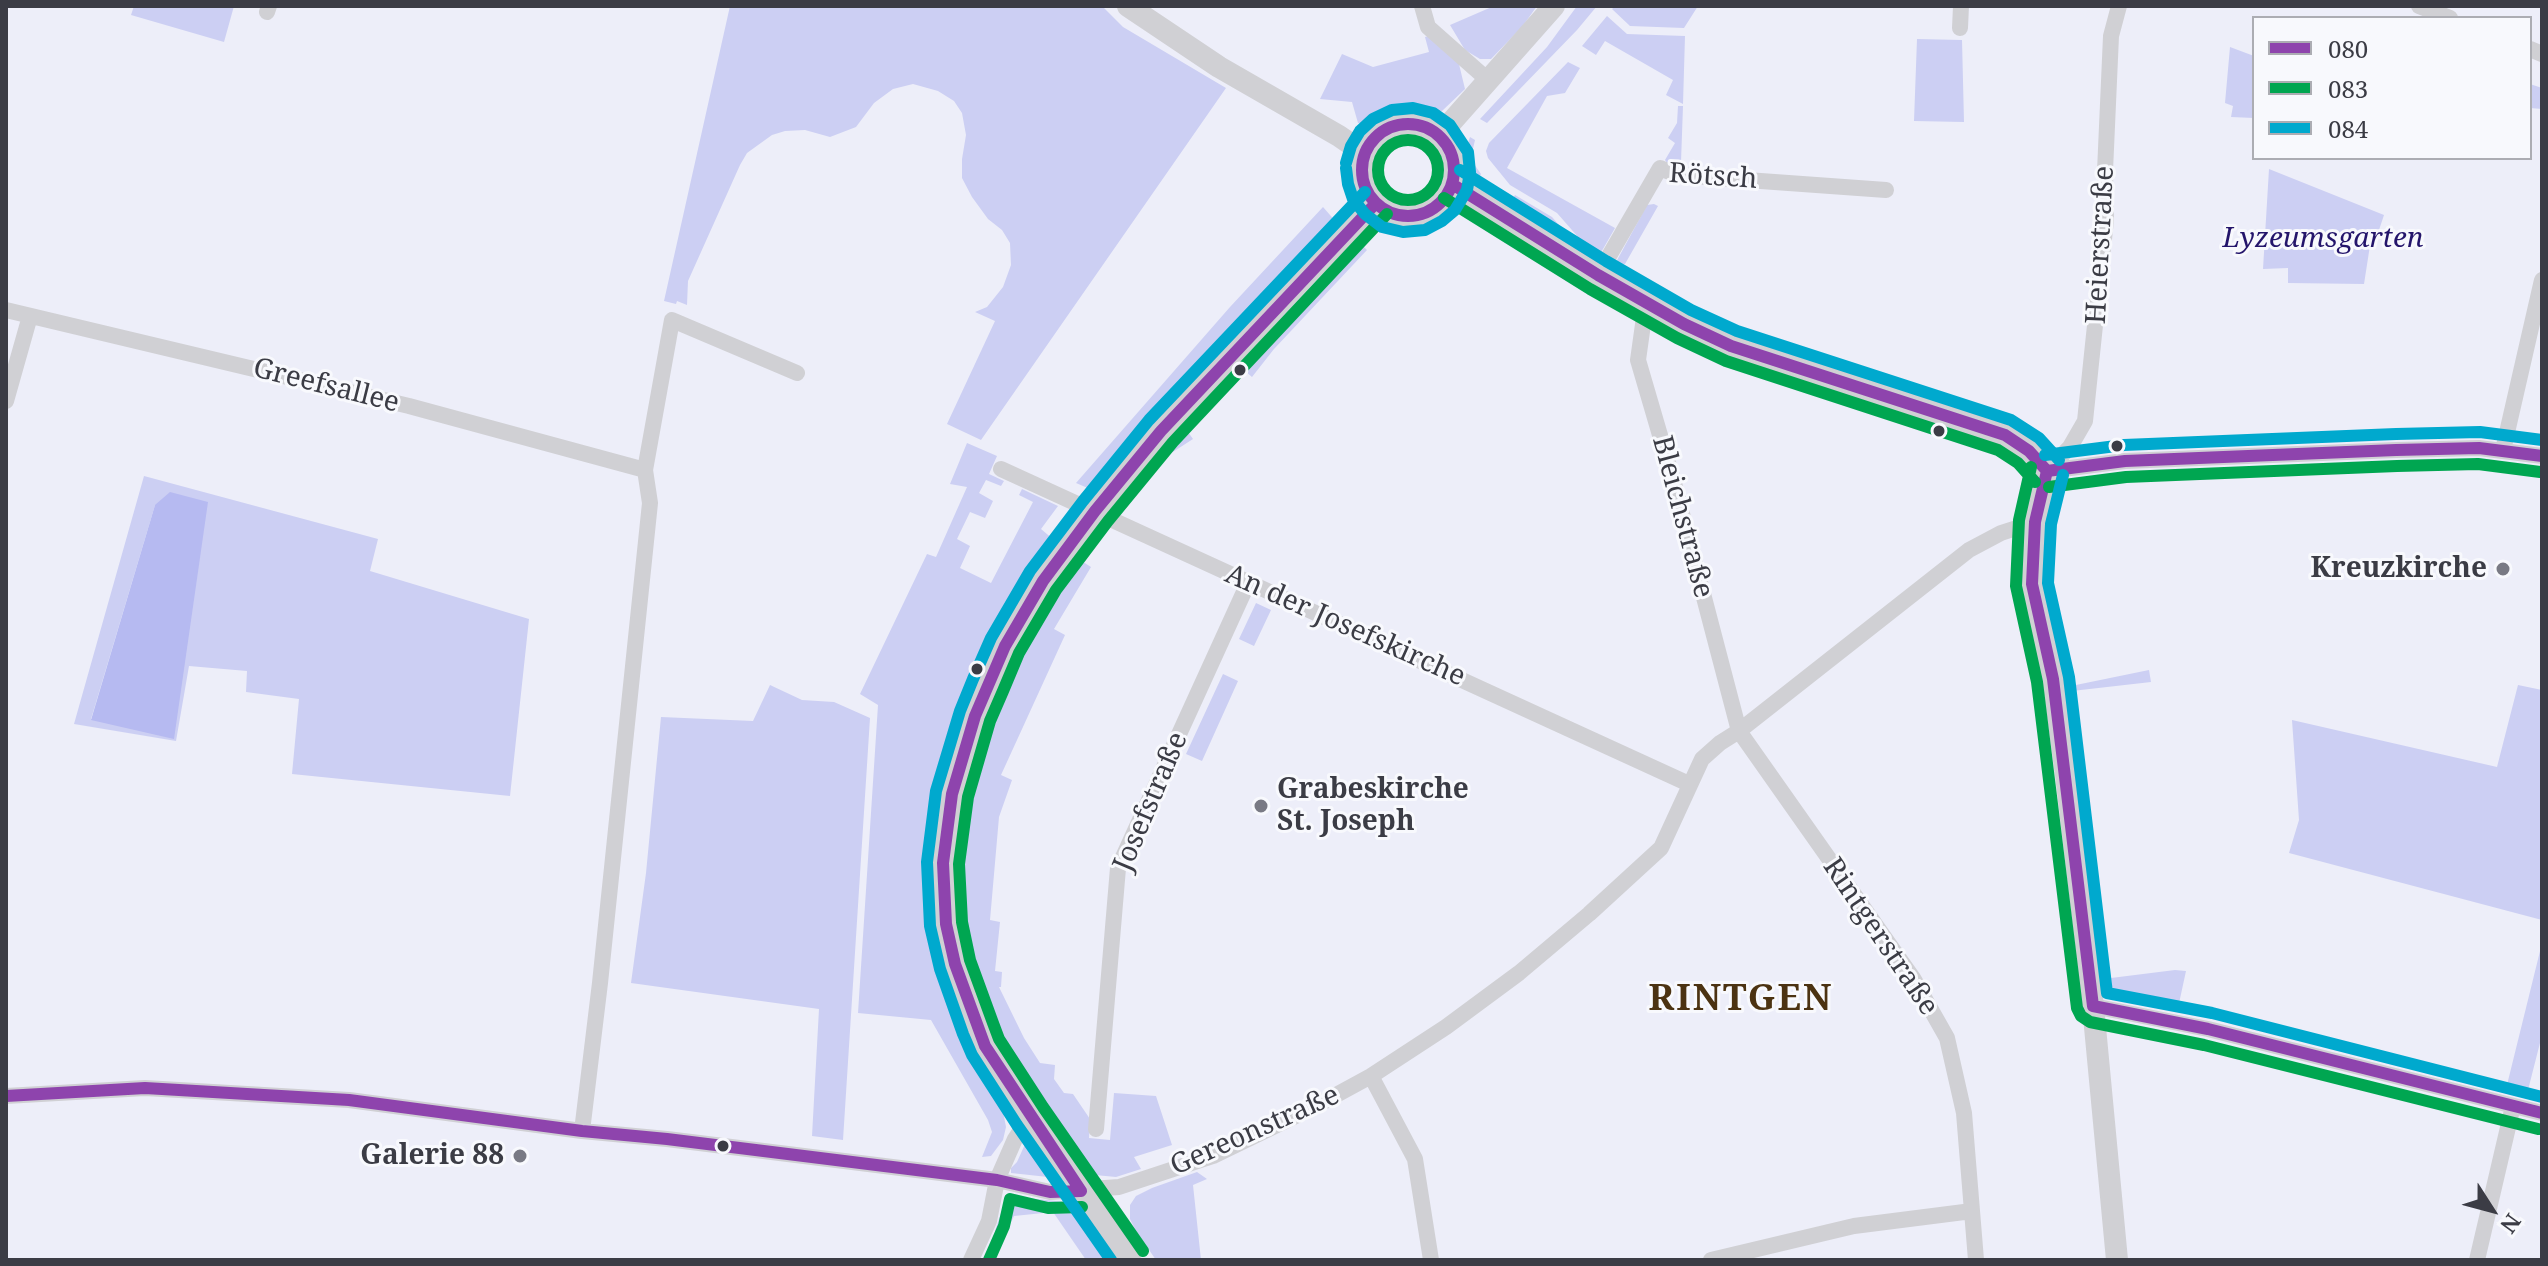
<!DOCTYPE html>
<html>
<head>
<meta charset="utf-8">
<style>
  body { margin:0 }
  #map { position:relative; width:2548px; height:1266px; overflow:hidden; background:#edeef9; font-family:"Noto Serif",serif }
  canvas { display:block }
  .frame { position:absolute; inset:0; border:8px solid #3b3c45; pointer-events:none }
  .legend { position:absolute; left:2252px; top:16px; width:280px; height:144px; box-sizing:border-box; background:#f8f9fd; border:2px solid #acadb3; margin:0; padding:10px 14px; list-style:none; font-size:24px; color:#3b3c45 }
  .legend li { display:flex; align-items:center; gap:16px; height:40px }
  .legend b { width:40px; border:2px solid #acadb3 }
  .north { position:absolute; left:2452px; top:1170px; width:80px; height:80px; -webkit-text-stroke:6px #f8f9fd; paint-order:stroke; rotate:126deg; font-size:22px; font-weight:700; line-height:32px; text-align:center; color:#3b3c45 }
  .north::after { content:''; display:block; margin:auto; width:28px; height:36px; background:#3b3c45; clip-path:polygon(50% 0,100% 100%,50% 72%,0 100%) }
</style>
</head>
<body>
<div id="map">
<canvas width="2548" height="1266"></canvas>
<div class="frame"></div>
<ul class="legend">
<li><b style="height:10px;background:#8e44ad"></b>080</li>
<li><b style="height:10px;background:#00a651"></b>083</li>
<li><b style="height:10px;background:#00a9ce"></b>084</li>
</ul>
<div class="north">N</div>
</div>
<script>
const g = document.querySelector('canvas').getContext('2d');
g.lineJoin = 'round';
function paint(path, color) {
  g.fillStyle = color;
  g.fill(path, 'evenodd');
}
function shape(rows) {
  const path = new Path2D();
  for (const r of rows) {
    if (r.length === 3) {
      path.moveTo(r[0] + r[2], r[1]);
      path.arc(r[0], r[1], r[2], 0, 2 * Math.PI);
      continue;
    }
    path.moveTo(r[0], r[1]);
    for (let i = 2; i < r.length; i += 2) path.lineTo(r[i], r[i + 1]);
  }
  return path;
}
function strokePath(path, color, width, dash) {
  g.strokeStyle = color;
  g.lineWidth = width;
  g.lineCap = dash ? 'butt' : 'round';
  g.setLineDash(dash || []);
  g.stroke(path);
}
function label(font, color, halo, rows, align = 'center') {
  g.font = font + ' "Noto Serif",serif';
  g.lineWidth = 6;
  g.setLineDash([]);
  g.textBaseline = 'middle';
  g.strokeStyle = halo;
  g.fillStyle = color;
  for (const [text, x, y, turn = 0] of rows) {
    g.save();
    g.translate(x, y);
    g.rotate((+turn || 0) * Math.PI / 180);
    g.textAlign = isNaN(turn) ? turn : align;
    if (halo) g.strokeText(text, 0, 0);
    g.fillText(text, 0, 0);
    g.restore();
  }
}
paint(shape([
  [134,6,234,6,224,42,131,15],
  [730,6,1102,6,1123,27,1226,88,981,440,947,424,995,321,975,312,987,307,1003,287,1011,265,1010,243,1002,230,988,219,972,197,962,178,962,159,966,135,962,113,954,101,938,91,913,84,893,89,874,103,856,127,830,137,805,130,785,131,772,135,747,153,740,165,688,281,687,305,677,301,676,304,664,301],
  [1494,6,1537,6,1522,27,1491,59,1480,59,1465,50,1450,25],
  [1577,6,1597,6,1577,30,1487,123,1480,119,1547,47],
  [1615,6,1698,6,1684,28,1630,26,1612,9],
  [1607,16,1627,34,1685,36,1683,104,1666,95,1673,80,1605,41,1596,55,1582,46],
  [1432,35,1458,60,1465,89,1442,111,1425,117,1406,116,1371,125,1358,123,1352,102,1320,99,1342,54,1373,67,1429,52,1425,37],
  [1917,39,1962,40,1964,122,1914,121],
  [2230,47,2254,56,2254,118,2231,117,2233,106,2225,103],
  [1568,62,1580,68,1565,93,1547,96,1507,168,1615,228,1599,256,1593,254,1557,213,1510,185,1488,158,1486,151,1489,143],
  [2530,84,2542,88,2542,109,2530,108],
  [1678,106,1683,106,1681,162,1676,169,1671,169,1665,160,1675,143,1668,138,1677,123],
  [1470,137,1475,140,1472,153,1474,164,1481,174,1479,178,1467,165,1466,149],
  [2269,169,2384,215,2376,239,2371,239,2364,284,2288,283,2288,268,2263,269],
  [1515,195,1552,217,1581,250,1579,252,1532,223,1513,198],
  [1654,204,1658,206,1625,264,1615,264,1647,205],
  [1323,207,1337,223,1321,245,1118,461,1100,484,1090,489,1076,483,1230,307],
  [1360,243,1367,250,1274,349,1252,377,1245,371,1281,320],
  [1188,432,1193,439,1162,459,1140,487,1137,484,1155,462],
  [967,443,997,456,989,474,1004,481,1001,486,986,480,979,493,993,501,985,518,970,512,957,539,970,546,960,568,991,583,1033,502,1019,495,1022,489,1058,506,1041,529,1054,540,1014,591,990,633,967,682,960,726,936,819,933,847,932,898,940,948,956,1001,956,1024,960,1035,1001,1101,1006,1127,1003,1140,991,1156,982,1157,992,1132,988,1120,931,1020,858,1013,878,705,860,694,927,554,936,557,967,487,950,484],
  [144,476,378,539,370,571,529,619,510,796,292,774,299,699,246,692,247,671,189,666,176,741,74,724],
  [155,505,174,738,173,738,91,719],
  [1077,558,1091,567,1054,629,1065,635,1001,775,1012,780,999,817,990,920,1000,922,995,971,1002,972,1001,987,999,987,1024,1038,1040,1063,1055,1065,1054,1079,1064,1093,1073,1094,1090,1119,1089,1138,1110,1140,1114,1093,1156,1096,1172,1145,1134,1157,1141,1169,1116,1177,1095,1175,1085,1165,1000,1043,973,984,956,924,953,859,962,790,983,723,1004,668,1034,617],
  [1256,603,1271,610,1254,646,1239,639],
  [2149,670,2151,682,2072,691,2071,686],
  [1223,674,1238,681,1202,761,1186,754],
  [770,685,802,700,834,702,870,718,843,1140,812,1136,819,1009,631,983,646,873,661,717,753,721],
  [2518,685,2542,690,2542,920,2289,853,2299,820,2292,720,2497,767],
  [2542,943,2542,1035,2527,1094,2506,1089],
  [2175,970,2186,971,2178,1008,2119,993,2112,988,2111,978],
  [1026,1142,1049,1173,1048,1177,1011,1173,1011,1168,1017,1162],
  [1197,1172,1207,1179,1193,1185,1201,1260,1156,1260,1136,1231,1130,1219,1130,1205,1136,1196,1152,1188],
  [1027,1198,1065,1202,1076,1210,1108,1260,1086,1260,1053,1212,1014,1216,1001,1243,995,1231,1001,1213,1013,1202]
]), '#cccff3');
paint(shape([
  [170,492,208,502,174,739,91,720,155,505]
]), '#b6baf1');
strokePath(shape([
  [1422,6,1428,27,1489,81],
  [2419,6,2450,18],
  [267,12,269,6],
  [1960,28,1961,6],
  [2530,49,2542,54],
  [1598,275,1660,168,1677,175,1886,190],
  [1646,303,1638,360,1674,483,1739,731,1913,978,1947,1038,1964,1113,1976,1260],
  [6,310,409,406,645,470],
  [6,401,30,316],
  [2503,450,2542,280],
  [1001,469,1689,784],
  [2047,471,2125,461,2396,450,2479,448,2542,456],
  [2047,471,2070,447,2085,421,2106,220,2105,171,2111,36,2119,6],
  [2093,1006,2208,1029,2542,1113],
  [1371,1076,1415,1159,1431,1260],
  [6,1096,145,1088,349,1100,582,1131,667,1139,997,1180,1050,1192,1119,1187,1213,1156,1314,1107,1371,1076,1446,1027,1519,973,1589,914,1661,848,1702,759,1720,743,1739,731,1969,550,2001,533,2035,522],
  [1096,1129,1118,868,1248,583],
  [582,1131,600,983,650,503,645,470,672,320,797,373],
  [971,1260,989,1221,997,1180,1015,1139,1030,1116],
  [1711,1260,1854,1226,1972,1211],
  [2477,1260,2513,1106]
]), '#d0d0d4', 16);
strokePath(shape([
  [1128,6,1219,67,1339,136,1365,154],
  [1408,170,46],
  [1439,136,1554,6],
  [1452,184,1598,275,1684,324,1731,346,2005,435,2029,451,2047,471,2035,522,2032,584,2053,679,2066,775,2093,1006,2117,1260],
  [1130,1260,1030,1116,985,1046,978,1029,955,964,946,924,943,863,952,794,975,716,988,685,1005,646,1043,581,1095,511,1161,431,1310,271,1376,203]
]), '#d0d0d4', 22);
strokePath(shape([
  [1408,170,46],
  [1452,184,1598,275,1684,324,1731,346,2005,435,2029,451,2047,471],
  [2047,471,2035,522,2032,584,2053,679,2093,1006,2208,1029,2542,1113],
  [2047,471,2125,461,2396,450,2479,448,2542,456],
  [6,1096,145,1088,349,1100,582,1131,667,1139,997,1180,1050,1192,1081,1191],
  [1081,1191,985,1046,955,964,946,924,943,863,952,794,975,716,1005,646,1043,581,1095,511,1161,431,1376,203]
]), '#8e44ad', 12);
strokePath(shape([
  [1408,170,30],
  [1444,198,1590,289,1677,338,1726,361,1998,450,2018,463,2035,482],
  [2031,467,2019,520,2016,586,2037,682,2077,1008,2081,1016,2090,1022,2204,1045,2538,1129],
  [2049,487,2126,477,2397,466,2478,464,2540,472],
  [1143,1251,1043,1107,999,1039,993,1023,970,960,962,922,959,864,968,797,990,721,1003,691,1019,653,1056,590,1108,521,1173,442,1387,214],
  [989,1260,1004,1226,1010,1199,1048,1208,1082,1207]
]), '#00a651', 12);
strokePath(shape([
  [1346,168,1348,184,1353,199,1365,214,1382,227,1403,232,1425,230,1442,221,1455,210,1467,190,1470,172,1468,152,1450,125,1433,113,1413,108,1392,110,1373,119,1360,131,1351,146,1346,163],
  [1460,170,1606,261,1691,310,1737,331,2011,420,2039,438,2059,460],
  [2045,455,2124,445,2396,434,2480,432,2542,440],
  [2063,475,2051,524,2048,583,2069,677,2107,993,2212,1013,2542,1097],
  [1111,1260,1017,1125,972,1055,963,1034,940,969,930,926,927,862,936,791,960,711,973,679,991,638,1030,571,1083,501,1149,420,1365,192]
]), '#00a9ce', 12);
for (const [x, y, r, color] of [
  [1240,370,7,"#3b3c45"],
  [1939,431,7,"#3b3c45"],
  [2117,446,7,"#3b3c45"],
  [2503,569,8,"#797a84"],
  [977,669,7,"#3b3c45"],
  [1261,806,8,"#797a84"],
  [723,1146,7,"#3b3c45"],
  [520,1156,8,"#797a84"]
]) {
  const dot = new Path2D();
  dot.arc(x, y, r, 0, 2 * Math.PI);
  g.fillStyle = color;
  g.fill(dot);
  strokePath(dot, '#f8f9fd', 3);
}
label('28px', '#3b3c45', '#f8f9fd', [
  ["Rötsch",1713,177,4],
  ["Heierstraße",2101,245,-87],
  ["Greefsallee",326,386,14],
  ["Bleichstraße",1682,517,75],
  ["An der Josefskirche",1345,626,24],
  ["Josefstraße",1151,802,-67],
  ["Rintgerstraße",1880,937,56],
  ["Gereonstraße",1255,1131,-24]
]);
label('italic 28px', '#24156b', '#f8f9fd', [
  ["Lyzeumsgarten",2323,239]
]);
label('bold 28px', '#3b3c45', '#f8f9fd', [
  ["Kreuzkirche",2487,569],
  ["Grabeskirche",1277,790,"left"],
  ["St. Joseph",1277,822,"left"],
  ["Galerie 88",504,1156]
], 'right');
g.letterSpacing = '2px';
label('bold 36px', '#4c3312', '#f8f9fd', [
  ["RINTGEN",1741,1000]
]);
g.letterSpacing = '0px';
</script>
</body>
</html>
